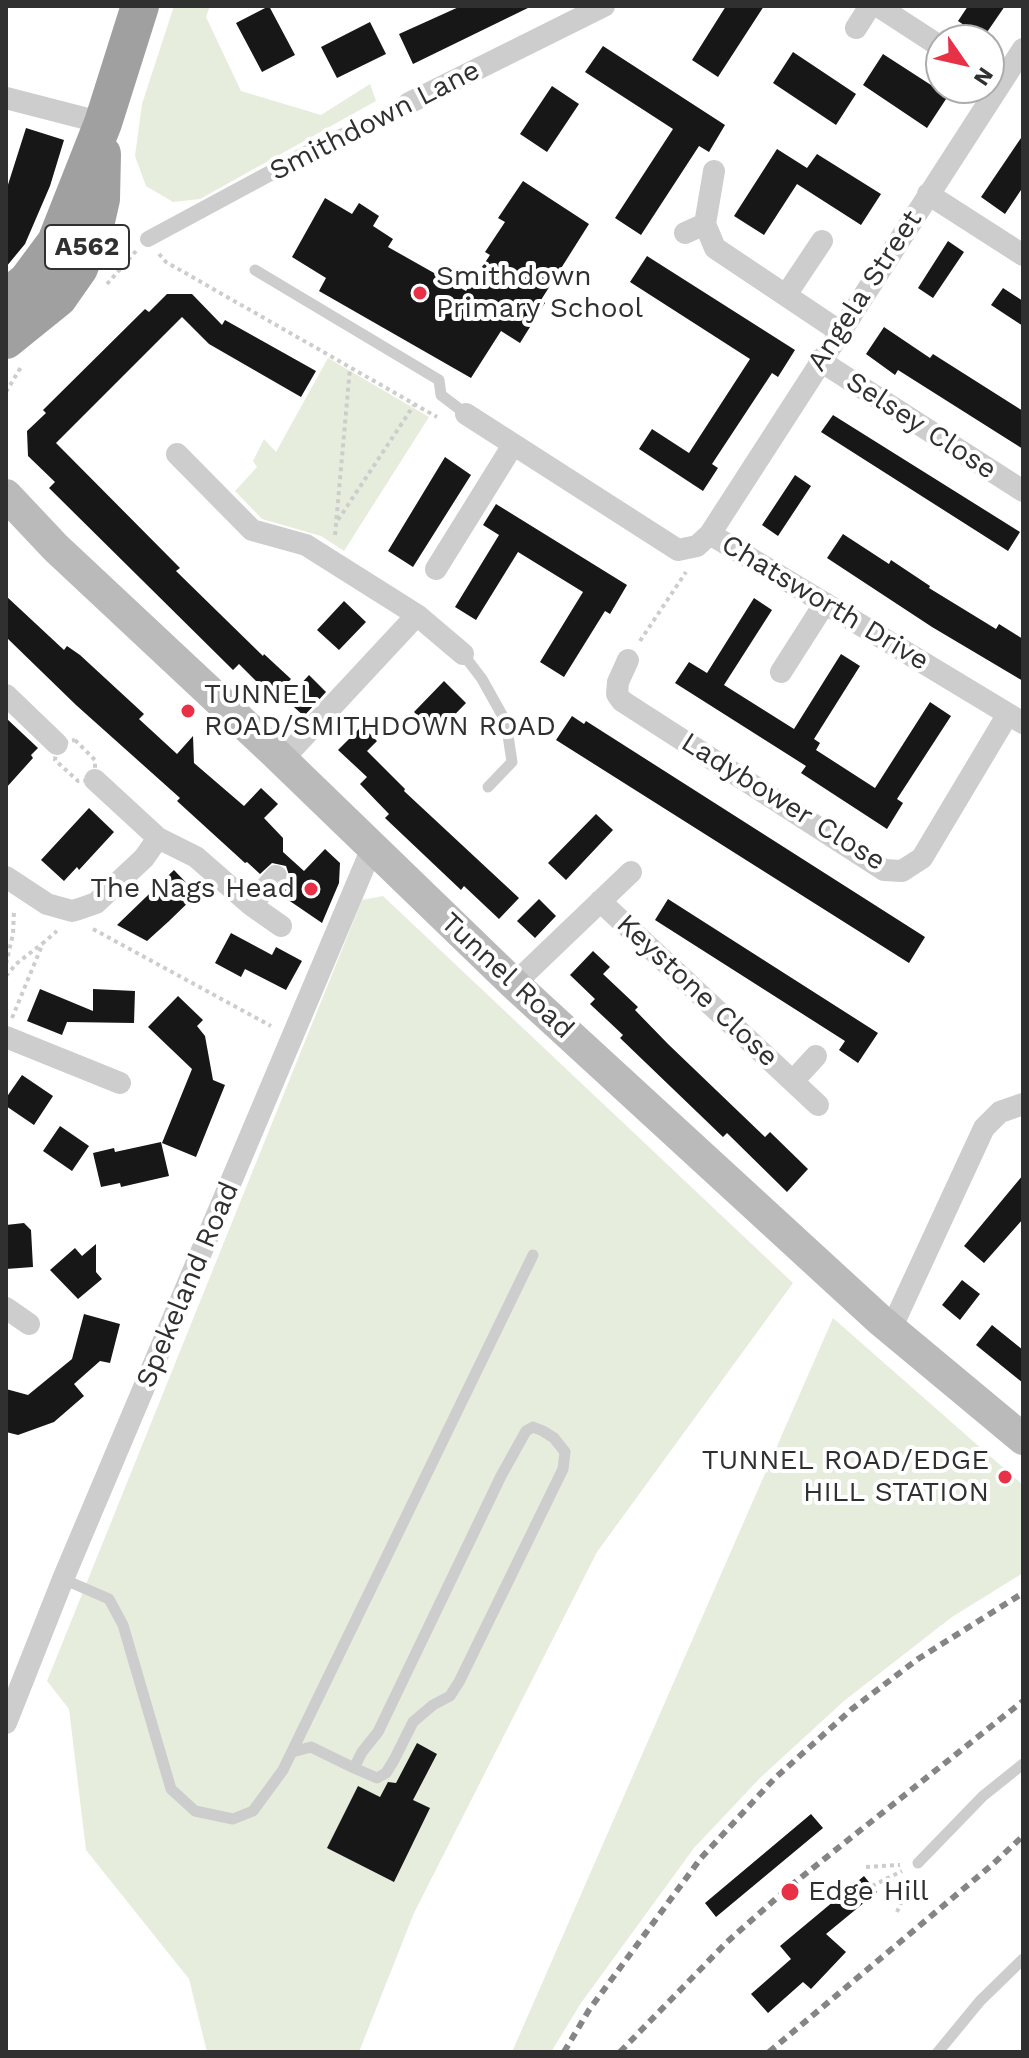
<!DOCTYPE html>
<html>
<head>
<meta charset="utf-8">
<style>
  body { margin:0 }
  #map { position:relative; width:1029px; height:2058px; overflow:hidden; background:#fff; font-family:"Work Sans",sans-serif }
  canvas { display:block }
  .frame { position:absolute; inset:0; border:8px solid #303030; pointer-events:none }
  .north { position:absolute; left:925px; top:24px; width:80px; height:80px; box-sizing:border-box; background:#fff; border:2px solid #acacac; border-radius:50%; rotate:124deg; font-size:22px; font-weight:700; line-height:32px; text-align:center; color:#303030 }
  .north::after { content:''; display:block; margin:auto; width:28px; height:36px; background:#e83046; clip-path:polygon(50% 0,100% 100%,50% 72%,0 100%) }
</style>
</head>
<body>
<div id="map">
<canvas width="1029" height="2058"></canvas>
<div class="frame"></div>
<div class="north">N</div>
</div>
<script>
const g = document.querySelector('canvas').getContext('2d');
g.lineJoin = 'round';
function paint(path, color) {
  g.fillStyle = color;
  g.fill(path, 'evenodd');
}
function shape(rows) {
  const path = new Path2D();
  for (const r of rows) {
    path.moveTo(r[0], r[1]);
    for (let i = 2; i < r.length; i += 2) path.lineTo(r[i], r[i + 1]);
  }
  return path;
}
function strokePath(path, color, width, dash) {
  g.strokeStyle = color;
  g.lineWidth = width;
  g.lineCap = dash ? 'butt' : 'round';
  g.setLineDash(dash || []);
  g.stroke(path);
}
function label(font, color, halo, rows, align = 'center') {
  g.font = font + ' "Work Sans",sans-serif';
  g.lineWidth = 8;
  g.setLineDash([]);
  g.textBaseline = 'middle';
  g.strokeStyle = halo;
  g.fillStyle = color;
  for (const [text, x, y, turn = 0] of rows) {
    g.save();
    g.translate(x, y);
    g.rotate((+turn || 0) * Math.PI / 180);
    g.textAlign = isNaN(turn) ? turn : align;
    if (halo) g.strokeText(text, 0, 0);
    g.fillText(text, 0, 0);
    g.restore();
  }
}
paint(shape([
  [174,6,210,6,206,17,241,91,321,115,370,84,376,101,200,199,173,202,146,186,135,156,142,104],
  [328,358,429,417,344,551,321,536,262,519,235,491,257,467,253,461,264,439,276,452],
  [383,896,793,1283,597,1552,414,1913,359,2052,207,2052,189,1979,86,1850,69,1709,47,1681,362,900],
  [833,1318,1023,1485,1023,1573,952,1617,844,1701,760,1778,694,1848,581,2003,551,2052,512,2052]
]), '#e6eddd');
paint(shape([
  [269,6,295,55,262,72,236,23],
  [461,6,532,6,413,64,399,34],
  [726,6,764,6,718,77,692,60],
  [968,6,1005,6,983,38,958,21],
  [370,22,386,54,337,78,321,47],
  [603,46,725,125,709,152,699,146,641,235,615,218,673,129,585,72],
  [793,52,856,94,836,125,773,83],
  [883,54,948,96,927,128,863,85],
  [552,86,579,104,547,152,520,134],
  [26,128,64,140,50,186,25,244,6,267,6,191],
  [1023,135,1023,187,1005,214,981,197],
  [777,149,807,168,817,154,881,194,861,225,797,184,764,235,734,216],
  [523,181,589,224,541,300,545,303,520,343,501,331,471,378,319,291,326,278,292,257,325,198,352,214,359,203,379,216,373,226,393,239,388,247,466,291,490,255,485,252,505,222,498,218],
  [948,241,964,252,933,298,918,288],
  [647,256,795,350,778,377,772,373,712,464,718,468,703,491,639,449,652,429,689,453,750,359,630,282],
  [1003,288,1023,301,1023,326,991,305],
  [167,294,192,294,222,325,225,320,316,371,301,397,209,344,182,317,56,443,180,568,176,571,263,656,264,654,291,679,273,698,239,664,233,670,49,488,55,482,28,456,27,431,46,413,43,410,145,309,149,312],
  [884,327,930,358,933,354,1023,411,1023,449,898,370,895,375,866,354],
  [833,415,1020,532,1008,551,821,432],
  [445,457,471,475,413,567,388,551],
  [795,475,811,486,778,536,762,525],
  [496,504,627,585,610,614,605,611,564,677,540,662,583,592,518,552,476,620,455,607,499,535,483,525],
  [843,534,889,564,891,560,930,586,929,588,996,629,999,624,1023,639,1023,681,932,627,827,558],
  [6,596,64,650,67,646,80,655,144,714,139,719,177,754,193,736,194,763,244,806,261,788,278,804,264,818,283,838,283,852,304,871,325,849,340,863,339,883,322,923,281,895,290,878,286,866,272,863,260,874,247,862,245,863,177,801,180,798,76,705,6,637],
  [754,598,772,610,724,685,794,729,841,654,860,666,814,739,820,743,816,750,875,788,930,702,951,716,897,799,903,803,887,829,801,773,806,766,675,683,689,662,707,673],
  [344,601,366,622,339,650,317,630],
  [309,675,326,692,304,716,286,700],
  [444,681,466,703,436,734,414,712],
  [572,716,584,724,586,721,925,937,909,963,556,740],
  [6,718,38,748,31,755,33,758,6,788],
  [362,726,377,741,367,751,405,789,404,791,519,898,499,919,464,886,461,890,385,818,389,814,360,784,367,777,338,750],
  [89,808,114,832,79,870,77,867,64,881,41,860],
  [596,814,613,830,566,880,548,863],
  [174,870,197,894,168,922,147,941,117,925],
  [539,899,556,916,535,938,517,921],
  [668,899,878,1033,858,1063,839,1050,845,1041,655,920],
  [231,933,272,955,276,947,302,961,286,990,245,969,241,977,215,963],
  [593,951,610,967,603,974,638,1007,635,1010,668,1044,765,1137,770,1132,808,1169,787,1192,727,1133,723,1137,697,1112,620,1038,623,1035,590,1004,595,999,570,975],
  [40,989,93,1011,93,989,135,991,134,1023,67,1022,62,1035,27,1021],
  [178,996,203,1020,197,1026,205,1036,213,1080,225,1085,196,1157,162,1143,192,1069,148,1027],
  [22,1075,53,1096,34,1125,6,1106,6,1098],
  [60,1126,89,1146,72,1171,43,1151],
  [161,1142,169,1176,121,1187,120,1183,101,1187,93,1153,114,1148,115,1152],
  [1023,1175,1023,1219,984,1263,964,1246],
  [24,1223,31,1230,33,1267,6,1269,6,1225],
  [96,1244,96,1272,102,1279,78,1299,50,1270,75,1248,82,1256],
  [962,1280,980,1294,960,1320,942,1305],
  [84,1314,120,1324,110,1363,100,1361,74,1384,84,1396,54,1422,18,1435,6,1432,6,1389,28,1395,72,1359],
  [992,1325,1023,1350,1023,1383,976,1345],
  [417,1743,437,1754,413,1800,430,1808,394,1882,327,1848,358,1786,380,1797,388,1782,396,1783],
  [811,1814,823,1828,716,1917,705,1903],
  [864,1876,877,1892,826,1934,846,1952,811,1989,803,1982,768,2013,751,1994,791,1959,780,1946]
]), '#171717');
strokePath(shape([
  [159,254,166,262,437,417],
  [107,284,136,251],
  [6,392,21,367],
  [338,520,414,405],
  [335,535,350,368],
  [640,641,686,572],
  [75,740,95,760,95,780,78,781,55,760,57,744,75,740],
  [93,929,271,1026],
  [6,964,13,934,14,911],
  [6,976,16,964,43,943],
  [12,1018,43,943,57,931],
  [866,1867,900,1865],
  [872,1886,902,1871],
  [897,1912,913,1876]
]), '#cdcdcd', 4, [4, 4]);
strokePath(shape([
  [255,270,439,380,441,395,466,414],
  [463,654,482,679,506,722,512,762,488,787],
  [63,1579,109,1599,123,1625,171,1789,195,1811,233,1819,253,1811,283,1770,533,1255],
  [292,1752,311,1747,354,1768,377,1778,386,1773,394,1760,413,1722,433,1705,450,1696,459,1682,563,1469,565,1452,554,1438,543,1431,533,1427,526,1431,501,1476,378,1732,362,1752,354,1768],
  [918,1863,983,1796,1023,1764],
  [938,2052,980,2001,1023,1959]
]), '#cdcdcd', 11);
strokePath(shape([
  [148,239,328,142,356,131,409,103]
]), '#cdcdcd', 16);
strokePath(shape([
  [878,6,941,47],
  [856,28,870,6],
  [6,98,103,123],
  [409,103,604,6],
  [714,171,705,224,715,248,839,331],
  [928,194,1023,255],
  [685,233,705,224],
  [786,295,822,241],
  [819,360,1023,491],
  [466,414,678,550,697,546,710,534,1023,49],
  [177,454,252,530,306,545,417,615],
  [710,534,1023,723],
  [436,569,513,445],
  [628,660,618,682,617,694,622,701,884,870,902,871,922,858,1008,714],
  [781,672,825,603],
  [6,695,57,744],
  [282,760,417,615,463,654],
  [95,780,158,838,196,857,251,905,281,926],
  [6,877,47,904,72,911,79,909,96,903,144,858,158,838],
  [600,901,818,1105],
  [251,905,276,876],
  [514,984,631,872],
  [6,1037,120,1083],
  [793,1081,816,1056],
  [6,1308,29,1324],
  [891,1329,984,1128,1000,1112,1023,1104],
  [6,1723,63,1579,372,848]
]), '#cdcdcd', 22);
strokePath(shape([
  [6,495,56,548,274,752,514,984,880,1320,1023,1439]
]), '#bababa', 32);
strokePath(shape([
  [6,298,27,281,56,242,103,123,140,6],
  [6,340,58,298,79,268,94,230,101,199,102,154]
]), '#a0a0a0', 38);
strokePath(shape([
  [564,2052,589,2010,701,1858,774,1779,852,1709,918,1659,1023,1593],
  [620,2052,727,1942,789,1887,1023,1701],
  [769,2052,993,1864,1023,1836]
]), '#858585', 6, [8, 6]);
for (const [x, y, r, color] of [
  [420,293,8,"#e83046"],
  [188,711,8,"#e83046"],
  [311,889,8,"#e83046"],
  [1005,1477,8,"#e83046"],
  [790,1892,10,"#e83046"]
]) {
  const dot = new Path2D();
  dot.arc(x, y, r, 0, 2 * Math.PI);
  g.fillStyle = color;
  g.fill(dot);
  strokePath(dot, '#fff', 3);
}
for (const [x, y, w] of [
  [87,247,84]
]) {
  const box = new Path2D();
  box.roundRect(x - w / 2, y - 22, w, 44, 6);
  g.fillStyle = '#fff';
  g.fill(box);
  strokePath(box, '#303030', 2);
}
label('bold 26px', '#303030', null, [
  ["A562",87,247]
]);
label('28px', '#303030', '#fff', [
  ["Smithdown Lane",375,121,-27],
  ["Angela Street",865,291,-57],
  ["Selsey Close",921,426,33],
  ["Chatsworth Drive",825,603,31],
  ["Ladybower Close",783,802,32],
  ["Tunnel Road",507,976,43],
  ["Keystone Close",697,991,43],
  ["Spekeland Road",188,1285,-67]
]);
label('28px', '#303030', '#fff', [
  ["Smithdown",436,277],
  ["Primary School",436,309],
  ["TUNNEL",204,695],
  ["ROAD/SMITHDOWN ROAD",204,727],
  ["The Nags Head",295,889,"right"],
  ["TUNNEL ROAD/EDGE",989,1461,"right"],
  ["HILL STATION",989,1493,"right"],
  ["Edge Hill",808,1892]
], 'left');
</script>
</body>
</html>
